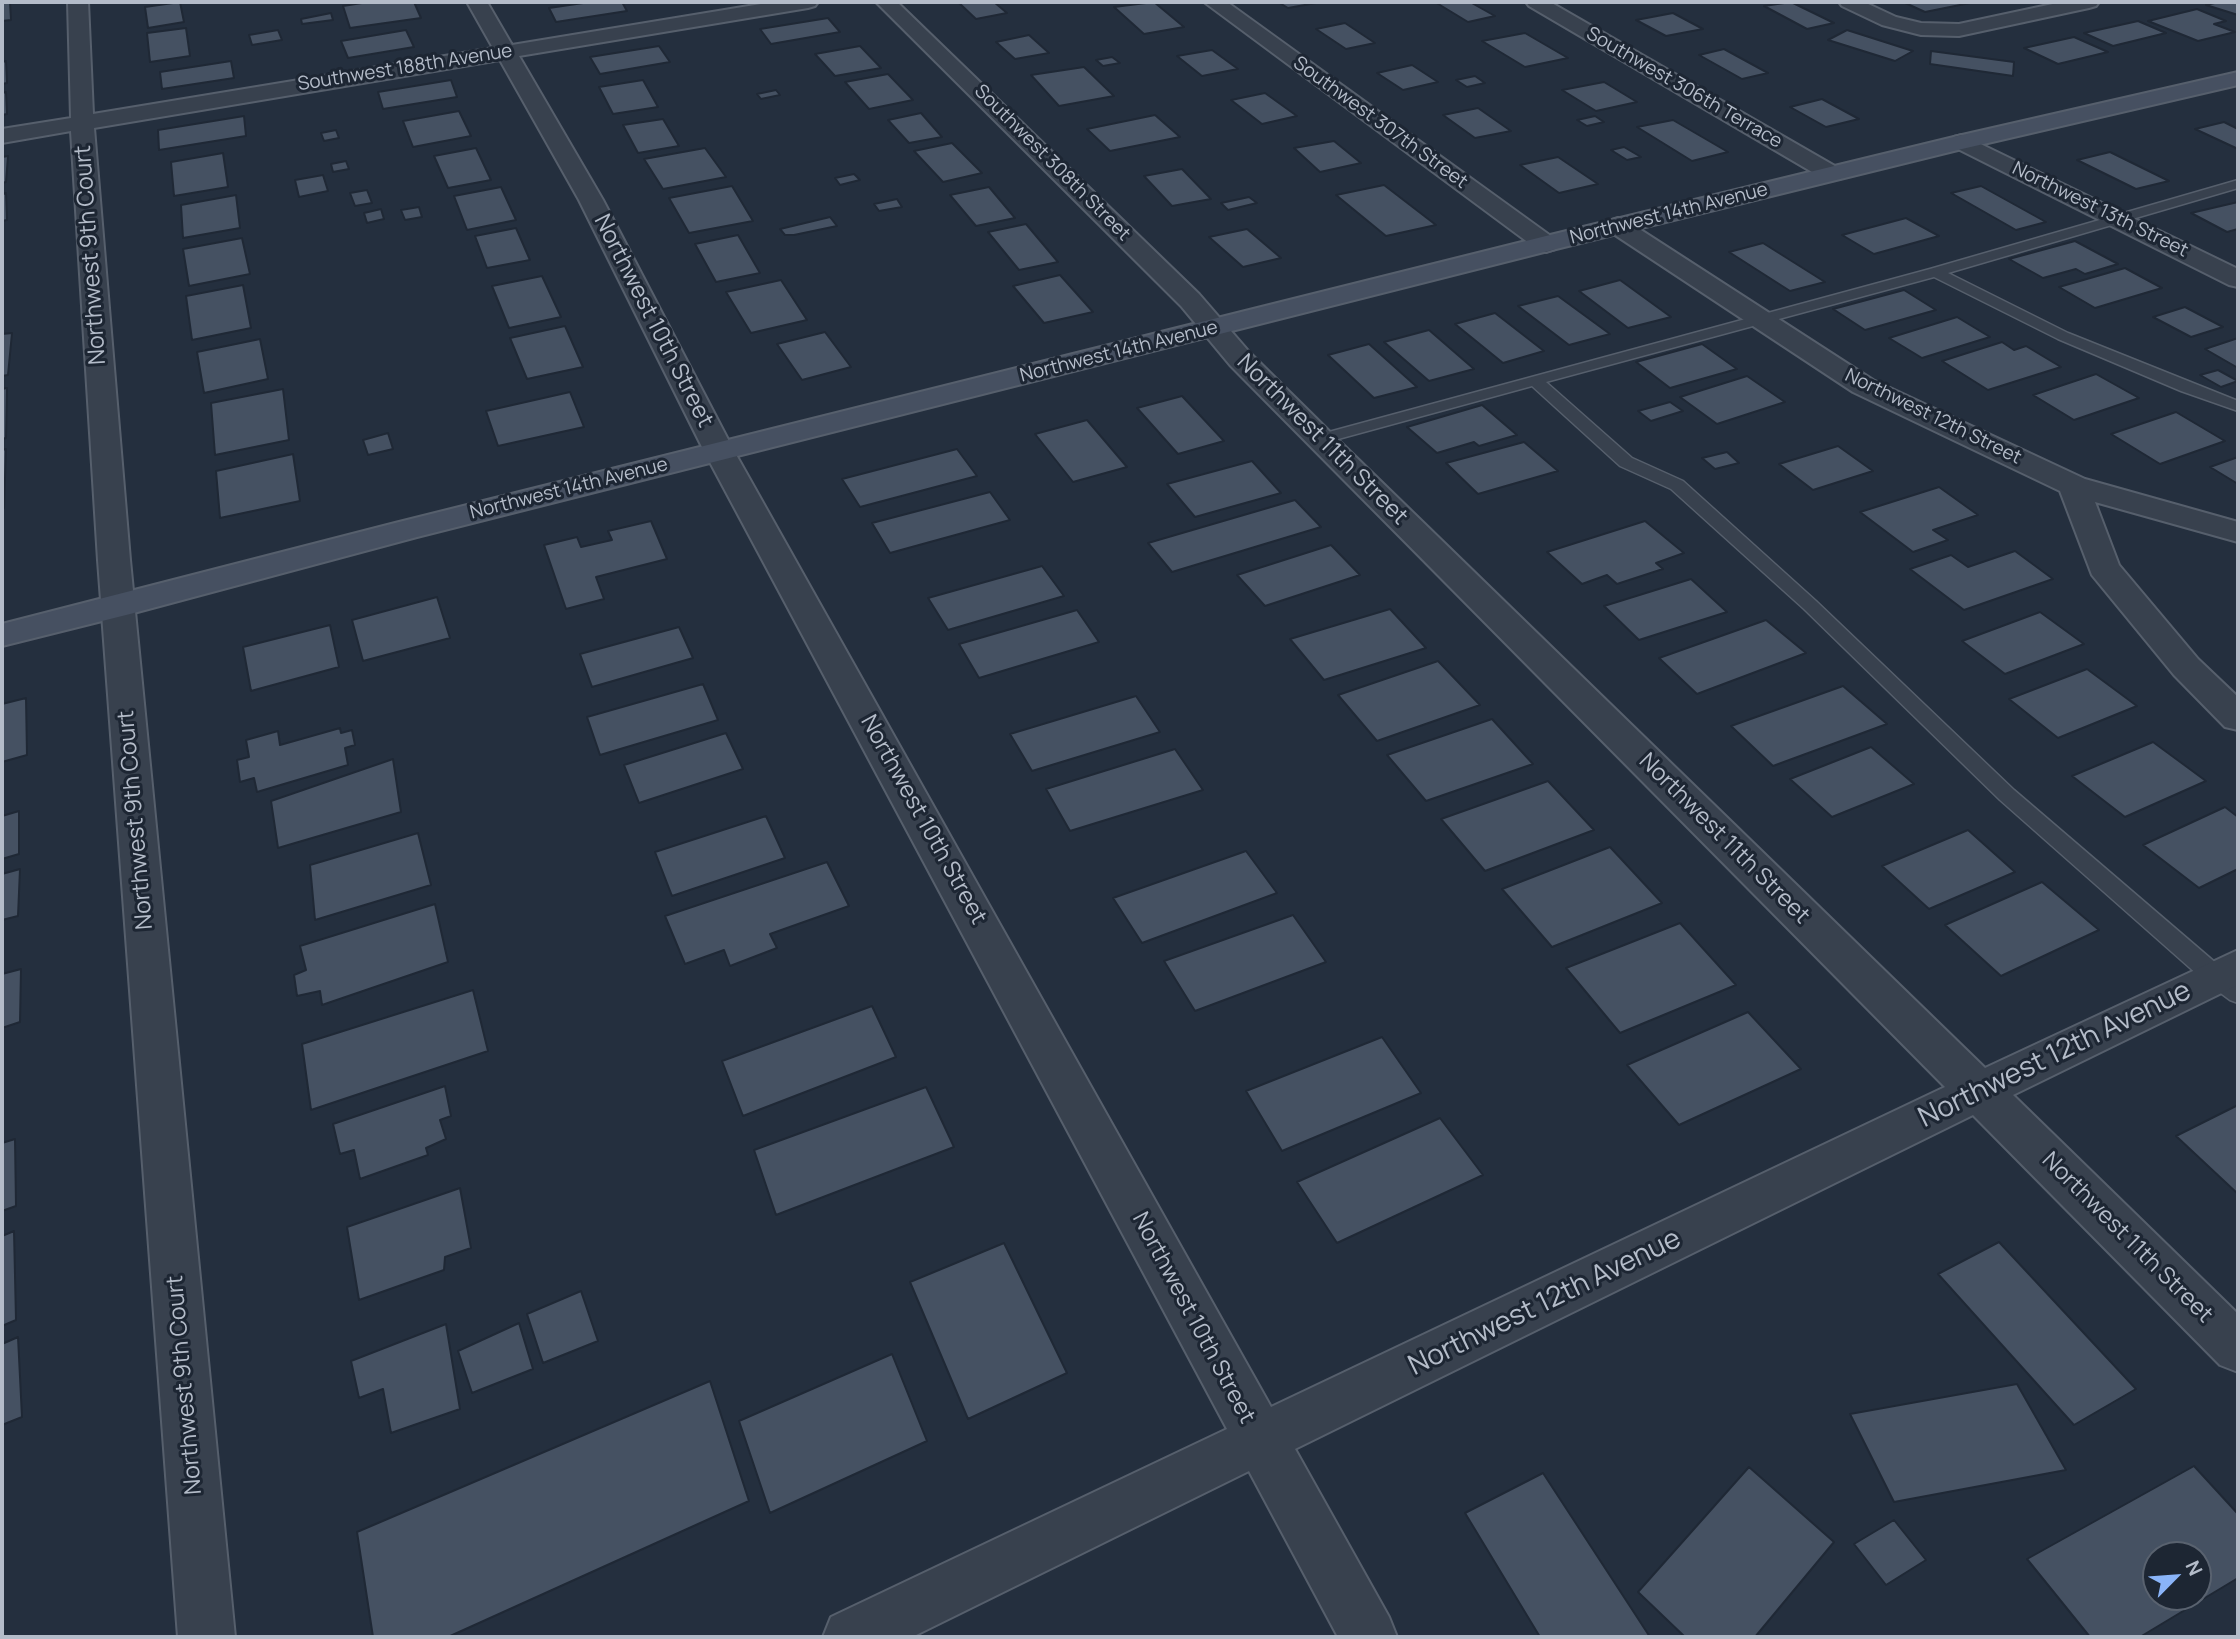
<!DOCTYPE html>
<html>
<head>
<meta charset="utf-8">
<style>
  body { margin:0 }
  #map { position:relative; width:2240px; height:1639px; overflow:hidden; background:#242f3e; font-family:Manrope,sans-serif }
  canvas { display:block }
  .frame { position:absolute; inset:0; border:4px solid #b4bcc9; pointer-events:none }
  .north { position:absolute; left:2142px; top:1541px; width:70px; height:70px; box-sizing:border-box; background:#1d2633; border:2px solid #59626f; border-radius:50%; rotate:65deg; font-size:19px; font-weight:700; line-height:28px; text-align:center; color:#b4bcc9 }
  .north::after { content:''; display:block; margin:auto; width:24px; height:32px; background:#8ab4f8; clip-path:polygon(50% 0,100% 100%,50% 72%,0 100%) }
</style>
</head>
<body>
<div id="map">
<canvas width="2240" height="1639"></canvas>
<div class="frame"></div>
<div class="north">N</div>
</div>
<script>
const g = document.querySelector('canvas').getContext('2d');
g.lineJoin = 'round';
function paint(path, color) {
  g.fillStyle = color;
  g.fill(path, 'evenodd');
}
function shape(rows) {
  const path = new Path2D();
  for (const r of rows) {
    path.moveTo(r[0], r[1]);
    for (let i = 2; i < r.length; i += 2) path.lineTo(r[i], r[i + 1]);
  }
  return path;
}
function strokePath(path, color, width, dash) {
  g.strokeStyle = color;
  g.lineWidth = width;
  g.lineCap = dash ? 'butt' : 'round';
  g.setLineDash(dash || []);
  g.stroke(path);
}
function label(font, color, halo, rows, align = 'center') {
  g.font = font + ' Manrope,sans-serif';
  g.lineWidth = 6;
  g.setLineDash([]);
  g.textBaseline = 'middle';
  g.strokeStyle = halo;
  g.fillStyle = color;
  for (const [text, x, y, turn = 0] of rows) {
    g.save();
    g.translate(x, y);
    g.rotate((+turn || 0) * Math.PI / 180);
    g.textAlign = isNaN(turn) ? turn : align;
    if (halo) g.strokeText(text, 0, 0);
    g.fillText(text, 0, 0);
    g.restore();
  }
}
const building = shape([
  [2,2,10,2,11,20,2,21,2,2],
  [180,2,184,22,148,28,145,7,180,2],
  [368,2,414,2,421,18,350,28,343,6,368,2],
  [590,2,622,2,627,11,556,22,549,8,590,2],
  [958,2,994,2,1007,13,976,19,958,2],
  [1154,2,1184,27,1144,34,1114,7,1154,2],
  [1278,2,1315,2,1316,3,1288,8,1278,2],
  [1435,2,1470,2,1495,16,1468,22,1435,2],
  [1791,2,1834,23,1807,29,1764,6,1791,2],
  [1903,2,1975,2,1925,12,1903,2],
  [2219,2,2238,2,2238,15,2206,5,2219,2],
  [2197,9,2226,21,2214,24,2235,32,2198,41,2148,21,2197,9],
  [331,13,333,20,302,24,301,19,331,13],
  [1673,13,1703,29,1666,36,1636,20,1673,13],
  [828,18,840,32,771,44,760,29,828,18],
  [2138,21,2166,33,2113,46,2084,33,2138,21],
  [1345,23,1375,43,1346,49,1316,29,1345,23],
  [186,28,190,56,150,62,147,33,186,28],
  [278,30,282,40,252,45,249,35,278,30],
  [406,30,414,47,348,58,341,41,406,30],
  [1847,30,1913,51,1895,61,1828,40,1847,30],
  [1525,33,1568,58,1525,67,1482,41,1525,33],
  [1029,35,1049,53,1015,59,996,42,1029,35],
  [2074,37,2108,52,2058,64,2024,48,2074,37],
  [659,46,670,62,600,74,590,57,659,46],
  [860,46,881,68,835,76,815,54,860,46],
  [1724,49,1768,73,1742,79,1699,55,1724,49],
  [1212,50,1238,69,1202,76,1177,56,1212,50],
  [1931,51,2014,62,2013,76,1930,64,1931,51],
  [1112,57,1120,63,1103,66,1096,60,1112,57],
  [6,61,7,83,2,84,2,62,6,61],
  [231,61,234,78,162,89,160,72,231,61],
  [1412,65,1438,82,1403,90,1377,73,1412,65],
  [1084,67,1114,96,1059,106,1031,75,1084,67],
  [888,74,913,100,869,109,845,82,888,74],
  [1475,76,1485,83,1467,87,1456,80,1475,76],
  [451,80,457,97,383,109,378,92,451,80],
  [643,80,658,107,613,114,599,87,643,80],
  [1604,82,1637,102,1596,111,1562,90,1604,82],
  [776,90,780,95,761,99,757,94,776,90],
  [6,92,7,114,2,115,2,93,6,92],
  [1265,93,1297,116,1262,124,1231,100,1265,93],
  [1822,99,1859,119,1826,127,1790,107,1822,99],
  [1478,108,1511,131,1475,138,1443,115,1478,108],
  [459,111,471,136,413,147,403,121,459,111],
  [921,113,942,137,909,143,888,120,921,113],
  [1155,115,1180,137,1110,151,1087,129,1155,115],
  [244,116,246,136,159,150,158,130,244,116],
  [1595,116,1604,122,1587,126,1577,120,1595,116],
  [663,119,679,146,638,153,623,125,663,119],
  [1673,120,1728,152,1692,161,1637,127,1673,120],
  [2224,122,2238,129,2238,149,2195,129,2224,122],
  [336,130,339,138,324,141,321,133,336,130],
  [1334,141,1361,163,1320,172,1294,148,1334,141],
  [952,143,982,173,943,182,914,151,952,143],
  [1624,147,1641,157,1627,160,1611,150,1624,147],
  [476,148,491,180,448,188,434,156,476,148],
  [705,148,726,177,663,189,644,159,705,148],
  [2110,152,2169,181,2136,189,2077,160,2110,152],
  [223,153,228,187,174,196,171,162,223,153],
  [8,156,6,182,2,183,2,157,8,156],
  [1558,157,1598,184,1559,193,1520,165,1558,157],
  [346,161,349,169,333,172,331,164,346,161],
  [1182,169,1211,199,1172,206,1144,176,1182,169],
  [854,174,860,180,840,185,835,178,854,174],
  [323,175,328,191,299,197,295,180,323,175],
  [1384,185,1436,225,1386,236,1336,195,1384,185],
  [732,186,753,221,689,233,669,198,732,186],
  [1981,186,2046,222,2016,230,1951,193,1981,186],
  [501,187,516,220,467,230,454,196,501,187],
  [989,187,1015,218,976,226,950,195,989,187],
  [367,190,372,203,355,206,350,193,367,190],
  [6,193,7,220,2,221,2,194,6,193],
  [236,195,240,228,183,238,181,205,236,195],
  [1249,197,1257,203,1228,210,1221,203,1249,197],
  [897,199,902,207,879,211,874,204,897,199],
  [2238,202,2238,229,2227,232,2191,213,2238,202],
  [419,207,422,217,405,220,401,210,419,207],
  [381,209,384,219,367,223,364,213,381,209],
  [830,217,837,226,794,235,785,235,780,229,830,217],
  [1906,218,1939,236,1874,254,1842,235,1906,218],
  [1026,224,1058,262,1019,270,988,232,1026,224],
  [516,228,530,260,487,268,475,236,516,228],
  [1247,229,1281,258,1243,267,1209,237,1247,229],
  [738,235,760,273,716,282,695,244,738,235],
  [242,238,250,274,189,286,183,249,242,238],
  [2075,241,2118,264,2085,274,2076,269,2043,278,2009,259,2075,241],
  [1763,243,1825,282,1790,291,1729,252,1763,243],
  [2125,268,2162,288,2095,308,2059,287,2125,268],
  [1060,275,1093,312,1044,323,1013,286,1060,275],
  [542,276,561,317,509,328,492,286,542,276],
  [781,280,807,320,751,333,726,292,781,280],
  [1620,280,1671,317,1628,328,1579,291,1620,280],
  [243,285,251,328,192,340,186,296,243,285],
  [1904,290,1936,310,1865,330,1833,309,1904,290],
  [1558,296,1610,334,1569,345,1518,306,1558,296],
  [2185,307,2223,327,2191,337,2153,317,2185,307],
  [1495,313,1544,351,1503,363,1455,324,1495,313],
  [1957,317,1990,337,1922,358,1889,338,1957,317],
  [565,326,583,367,527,379,510,338,565,326],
  [1429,330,1474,369,1429,381,1384,342,1429,330],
  [825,332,851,367,802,380,777,344,825,332],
  [12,333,8,375,2,376,2,334,12,333],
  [2238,338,2238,368,2205,349,2238,338],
  [260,339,268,379,204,393,197,352,260,339],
  [2002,342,2014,350,2026,346,2061,367,1988,390,1942,361,2002,342],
  [1369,344,1417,387,1374,398,1328,355,1369,344],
  [1702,344,1737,369,1670,388,1636,362,1702,344],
  [2218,370,2238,381,2221,387,2200,375,2218,370],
  [2096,374,2139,398,2074,420,2033,395,2096,374],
  [1747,376,1785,402,1717,424,1680,397,1747,376],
  [7,388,6,438,2,439,2,389,7,388],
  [283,389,289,440,215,455,211,403,283,389],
  [570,392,584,427,498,446,486,411,570,392],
  [1182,396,1224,441,1178,454,1137,408,1182,396],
  [1670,402,1683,411,1651,421,1638,411,1670,402],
  [1482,405,1517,435,1479,446,1474,442,1437,453,1407,427,1482,405],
  [2176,412,2225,441,2160,464,2111,434,2176,412],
  [1087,420,1127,467,1073,482,1035,434,1087,420],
  [388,433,393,449,368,455,363,440,388,433],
  [1524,442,1558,471,1478,494,1446,463,1524,442],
  [1838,446,1873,471,1813,490,1779,464,1838,446],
  [6,449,4,508,2,508,2,450,6,449],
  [957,449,977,476,860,507,842,479,957,449],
  [1727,452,1739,463,1715,469,1702,458,1727,452],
  [293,454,300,501,220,518,216,471,293,454],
  [2238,457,2238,484,2210,467,2238,457],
  [1252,461,1281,493,1195,517,1167,484,1252,461],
  [1939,487,1978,515,1933,530,1948,540,1913,552,1860,512,1939,487],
  [990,492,1010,520,890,553,872,523,990,492],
  [1295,500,1321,527,1172,572,1148,543,1295,500],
  [651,521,667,559,596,577,604,599,566,609,544,545,577,537,581,547,612,540,608,531,651,521],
  [1645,521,1684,553,1656,563,1663,569,1617,584,1607,575,1582,584,1547,552,1645,521],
  [1331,545,1360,575,1265,606,1237,575,1331,545],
  [2015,551,2053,579,1964,610,1910,569,1951,555,1968,567,2015,551],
  [1042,566,1064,596,948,630,928,598,1042,566],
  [1691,579,1727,612,1639,640,1604,606,1691,579],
  [437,597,450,638,363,661,352,620,437,597],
  [1390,609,1426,648,1324,680,1290,639,1390,609],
  [1077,610,1099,642,979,678,959,644,1077,610],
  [2040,612,2084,644,2005,674,1962,641,2040,612],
  [1766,620,1806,653,1697,694,1659,658,1766,620],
  [330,625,339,667,251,691,243,647,330,625],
  [679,627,693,658,592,687,580,654,679,627],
  [1438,661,1480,705,1377,741,1338,695,1438,661],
  [2087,669,2137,706,2058,738,2009,699,2087,669],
  [703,684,718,720,600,755,587,717,703,684],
  [1843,686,1887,724,1773,766,1731,726,1843,686],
  [1136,696,1160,732,1032,771,1010,734,1136,696],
  [26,698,27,755,2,762,2,704,26,698],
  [1492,719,1533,764,1426,801,1387,755,1492,719],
  [340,728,341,733,352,730,355,745,345,748,348,765,257,792,254,778,240,782,237,760,249,757,246,740,278,731,280,745,340,728],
  [726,733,743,769,639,803,624,765,726,733],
  [2153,742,2206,781,2125,817,2072,776,2153,742],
  [1871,747,1914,784,1832,817,1790,779,1871,747],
  [1175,749,1203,790,1070,831,1046,789,1175,749],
  [393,759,401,812,278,848,271,801,393,759],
  [1548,781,1594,830,1485,871,1441,819,1548,781],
  [2225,807,2238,817,2238,869,2199,888,2143,845,2225,807],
  [19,811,19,854,2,859,2,816,19,811],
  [766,816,785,858,672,896,655,852,766,816],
  [1968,830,2015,872,1929,909,1882,866,1968,830],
  [418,833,431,885,315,920,310,865,418,833],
  [1610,847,1662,903,1552,947,1502,889,1610,847],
  [1246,851,1277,893,1142,943,1113,898,1246,851],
  [827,862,849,906,770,934,777,948,730,966,724,950,685,964,665,916,827,862],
  [20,869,18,916,2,920,2,874,20,869],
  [2042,882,2099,930,2001,976,1945,925,2042,882],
  [435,904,448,962,322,1005,320,991,297,996,294,975,306,970,300,946,435,904],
  [1293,915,1326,962,1195,1011,1164,961,1293,915],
  [1680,923,1736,985,1620,1033,1566,968,1680,923],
  [21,969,20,1022,2,1028,2,974,21,969],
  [473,990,488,1051,311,1110,302,1044,473,990],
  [872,1006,896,1057,743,1116,722,1061,872,1006],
  [1748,1012,1801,1069,1679,1125,1627,1065,1748,1012],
  [1382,1037,1421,1093,1282,1151,1246,1091,1382,1037],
  [445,1086,451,1116,440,1120,446,1139,426,1148,428,1155,360,1179,354,1150,340,1154,333,1124,445,1086],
  [926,1087,954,1147,776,1215,754,1150,926,1087],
  [2238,1105,2238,1194,2176,1136,2238,1105],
  [1440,1118,1483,1175,1337,1243,1297,1182,1440,1118],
  [15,1139,16,1206,2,1211,2,1143,15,1139],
  [460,1188,471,1248,445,1257,444,1270,359,1300,347,1227,460,1188],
  [14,1231,16,1320,2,1326,2,1236,14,1231],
  [1999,1242,2136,1389,2074,1425,1938,1274,1999,1242],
  [1004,1243,1067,1373,968,1419,910,1282,1004,1243],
  [581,1291,598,1341,543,1363,527,1314,581,1291],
  [519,1323,533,1369,472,1393,458,1351,519,1323],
  [446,1324,460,1409,391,1433,383,1389,359,1398,351,1361,446,1324],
  [18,1337,22,1417,2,1425,2,1344,18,1337],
  [892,1354,927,1441,770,1513,739,1421,892,1354],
  [710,1381,749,1501,448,1637,373,1637,357,1532,710,1381],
  [2017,1384,2066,1470,1894,1502,1850,1414,2017,1384],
  [2194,1466,2238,1514,2238,1578,2140,1637,2090,1637,2027,1559,2194,1466],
  [2156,1555,2198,1555,2198,1597,2156,1597,2156,1555],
  [1749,1467,1834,1542,1755,1637,1685,1637,1638,1592,1749,1467],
  [1543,1473,1650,1637,1540,1637,1465,1513,1543,1473],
  [1894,1520,1926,1560,1886,1585,1854,1544,1894,1520]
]);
paint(building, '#455162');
strokePath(building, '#1f2835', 2);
const lane = shape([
  [2238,180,2238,188,1948,273,2068,333,2238,401,2238,411,2181,391,2058,339,1934,277,1546,382,1632,458,1683,481,1816,601,2014,790,2238,982,2238,1003,2230,1000,2207,983,2000,800,1804,609,1671,489,1620,466,1532,386,1320,444,1312,439,1314,436,1930,269,2238,180]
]);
const street = shape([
  [68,2,88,2,93,114,493,48,467,2,487,2,512,45,773,2,818,2,815,6,808,8,519,56,603,200,734,451,1271,1407,1945,1087,1230,365,1181,306,876,2,897,2,1199,294,1250,353,1331,433,1985,1068,2238,950,2238,985,2013,1095,2238,1314,2238,1372,2220,1365,1973,1115,1295,1449,1389,1617,1397,1637,1338,1637,1249,1471,912,1637,823,1637,831,1617,1227,1429,704,451,579,200,500,60,94,128,130,560,235,1637,178,1637,98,560,71,131,2,143,2,129,71,118,68,2],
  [1204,2,1227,2,1555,239,1559,244,1555,249,1546,252,1537,249,1204,2],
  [1526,2,1550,2,1840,169,1844,174,1840,179,1824,179,1529,6,1526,2],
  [1839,2,1864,2,1896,17,1921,23,1959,24,2062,2,2099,2,2096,6,2089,8,1959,36,1921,35,1882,25,1842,6,1839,2],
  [1962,135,2238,269,2238,287,2229,285,1954,147,1950,142,1954,137,1962,135],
  [1618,218,1627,221,1873,380,2085,479,2238,522,2238,542,2095,502,2119,565,2198,659,2238,697,2238,730,2225,727,2174,675,2092,575,2060,491,1853,392,1609,231,1605,226,1609,221,1618,218]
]);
const secondary = shape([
  [2238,72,2238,85,1962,149,1552,250,417,537,130,614,2,646,2,624,395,523,1546,236,1962,135,2238,72]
]);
strokePath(lane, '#565f6c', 3);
strokePath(street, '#565f6c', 4);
strokePath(secondary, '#565f6c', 4);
paint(lane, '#38414e');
paint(street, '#38414e');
paint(secondary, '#465061');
label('19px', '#b4bcc9', '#1d2633', [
  ["Southwest 188th Avenue",405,68,-9],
  ["Southwest 306th Terrace",1684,88,30],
  ["Southwest 307th Street",1380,123,36],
  ["Southwest 308th Street",1052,163,45],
  ["Northwest 13th Street",2100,210,26],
  ["Northwest 14th Avenue",1669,214,-14],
  ["Northwest 14th Avenue",1119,352,-14],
  ["Northwest 12th Street",1933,417,26],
  ["Northwest 14th Avenue",569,489,-14]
]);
label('23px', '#b4bcc9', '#1d2633', [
  ["Northwest 9th Court",91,255,-94],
  ["Northwest 10th Street",653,321,63],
  ["Northwest 11th Street",1322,440,45],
  ["Northwest 9th Court",136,820,-95],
  ["Northwest 10th Street",923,820,61],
  ["Northwest 11th Street",1724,839,45],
  ["Northwest 11th Street",2127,1238,45],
  ["Northwest 10th Street",1193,1318,62],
  ["Northwest 9th Court",185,1385,-95]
]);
label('28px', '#b4bcc9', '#1d2633', [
  ["Northwest 12th Avenue",2055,1055,-26],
  ["Northwest 12th Avenue",1545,1303,-26]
]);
</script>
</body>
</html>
